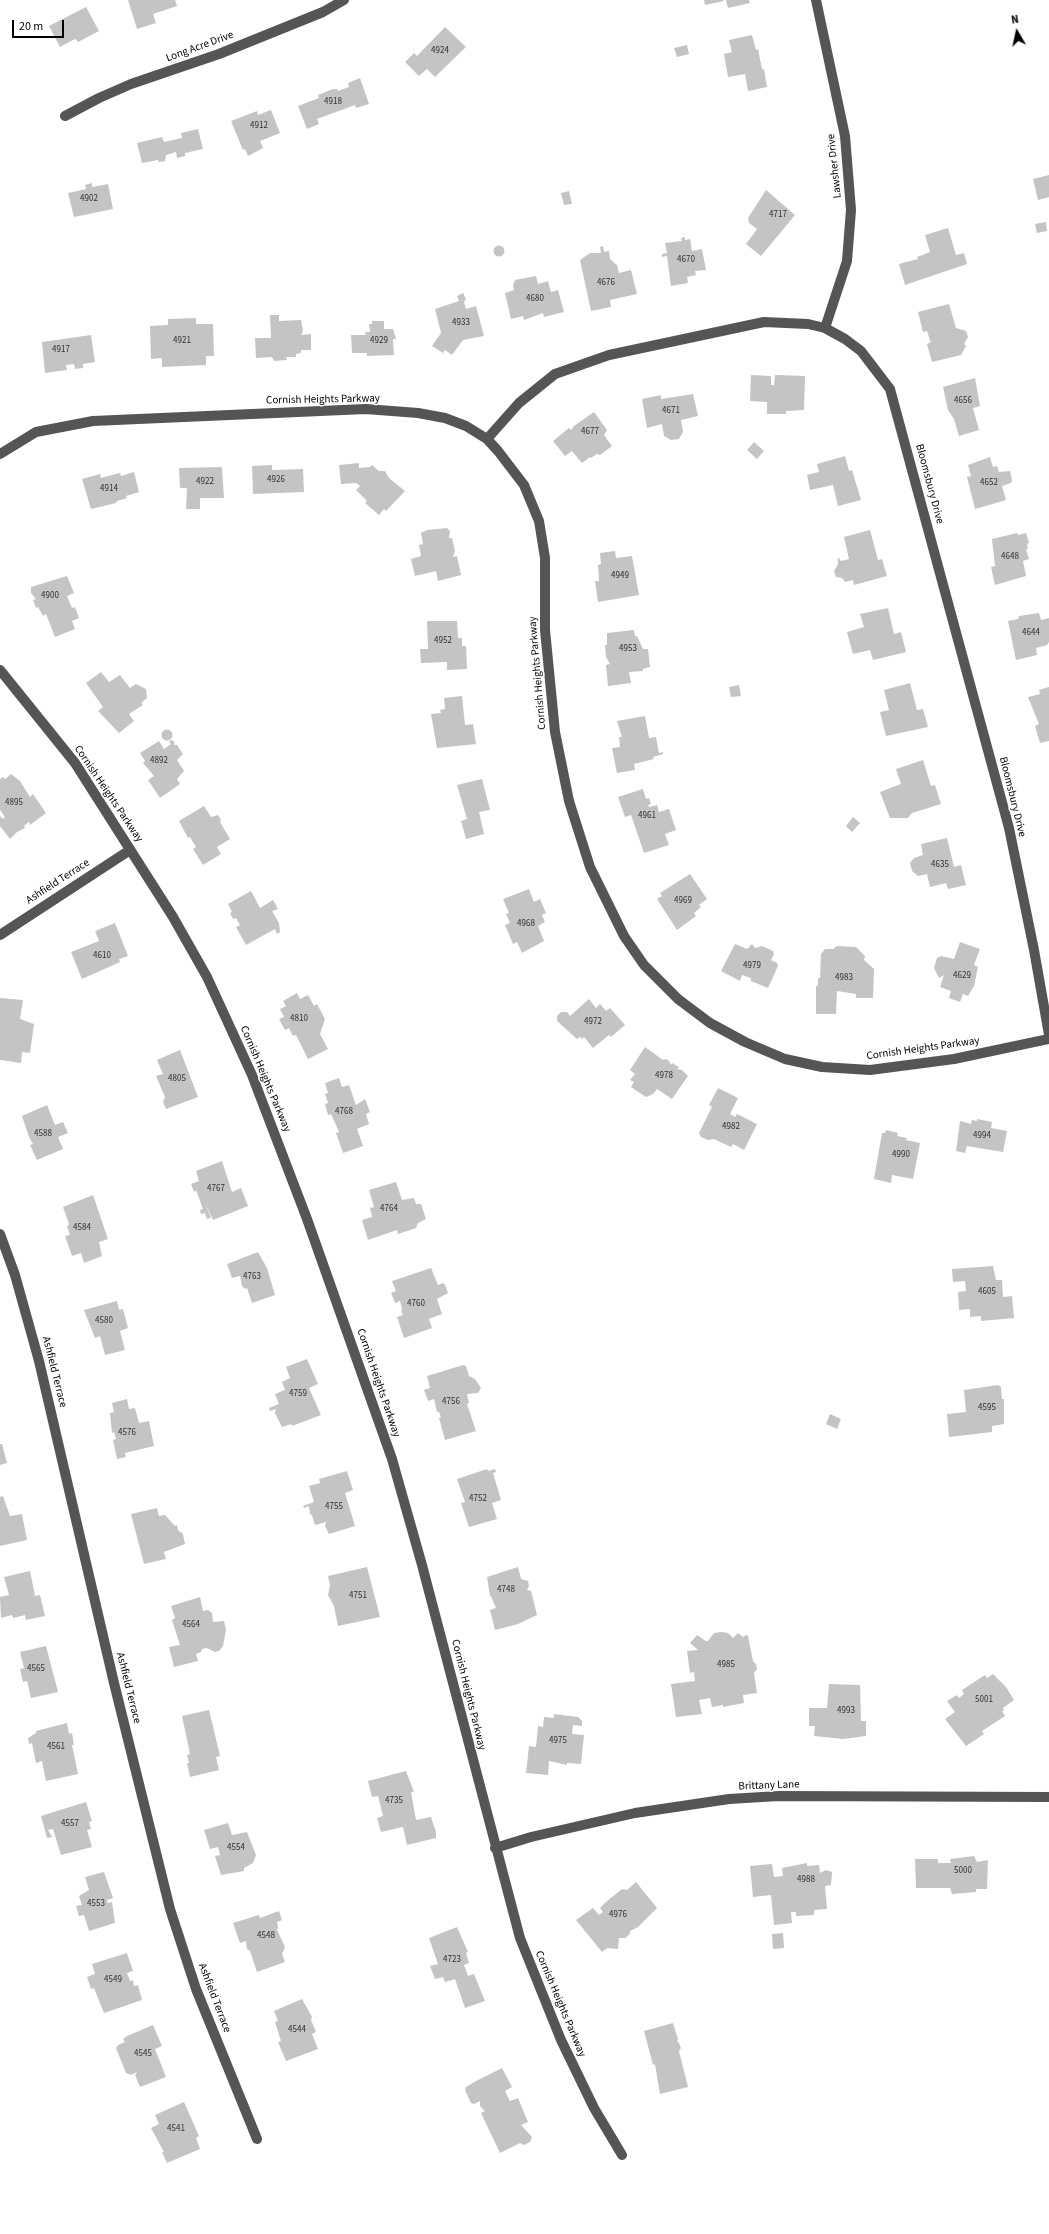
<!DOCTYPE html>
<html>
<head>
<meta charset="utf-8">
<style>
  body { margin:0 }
  #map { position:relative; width:1049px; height:2234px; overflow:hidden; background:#fff; font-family:"Source Sans 3",sans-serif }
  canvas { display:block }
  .north { position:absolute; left:997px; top:12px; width:40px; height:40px; -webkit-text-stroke:3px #fff; paint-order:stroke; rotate:351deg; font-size:11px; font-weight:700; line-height:16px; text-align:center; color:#000 }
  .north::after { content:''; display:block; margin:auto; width:14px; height:18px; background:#000; clip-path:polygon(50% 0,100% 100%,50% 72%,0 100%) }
  .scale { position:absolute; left:12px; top:20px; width:52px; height:18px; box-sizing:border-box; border:2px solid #000; border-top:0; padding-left:5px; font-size:12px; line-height:14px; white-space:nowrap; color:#000; -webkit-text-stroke:3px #fff; paint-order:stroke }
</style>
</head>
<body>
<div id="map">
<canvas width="1049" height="2234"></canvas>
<div class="north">N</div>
<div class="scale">20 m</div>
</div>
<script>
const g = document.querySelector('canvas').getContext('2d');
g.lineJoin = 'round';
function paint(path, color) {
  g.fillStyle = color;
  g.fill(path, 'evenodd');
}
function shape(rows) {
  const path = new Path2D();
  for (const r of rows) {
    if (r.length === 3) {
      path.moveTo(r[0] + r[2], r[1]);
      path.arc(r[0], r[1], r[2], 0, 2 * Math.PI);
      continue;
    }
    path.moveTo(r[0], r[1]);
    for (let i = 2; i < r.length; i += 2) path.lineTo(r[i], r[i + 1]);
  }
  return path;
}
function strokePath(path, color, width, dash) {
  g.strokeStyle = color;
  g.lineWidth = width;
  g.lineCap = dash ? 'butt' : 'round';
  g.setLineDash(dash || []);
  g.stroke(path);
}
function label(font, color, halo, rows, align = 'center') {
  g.font = font + ' "Source Sans 3",sans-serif';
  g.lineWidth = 3;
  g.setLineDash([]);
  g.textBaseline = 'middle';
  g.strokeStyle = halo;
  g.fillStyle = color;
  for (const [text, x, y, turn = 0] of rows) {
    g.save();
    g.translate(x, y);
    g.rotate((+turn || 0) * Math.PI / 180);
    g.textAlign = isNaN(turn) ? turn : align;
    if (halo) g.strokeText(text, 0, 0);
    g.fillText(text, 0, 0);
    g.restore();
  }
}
paint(shape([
  [128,0,175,0,177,6,153,14,156,23,137,29],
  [704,0,723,0,724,1,705,5],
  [726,0,749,0,750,3,728,8],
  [86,7,99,31,78,42,76,39,73,40,60,47,49,26],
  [445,27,466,47,435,77,427,69,419,76,405,62,414,53,417,56],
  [752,35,756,50,758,49,762,69,764,69,767,87,748,91,745,74,728,77,724,54,732,52,729,40],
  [687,45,689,54,677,57,674,48],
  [360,78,369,104,356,108,355,105,317,119,319,124,307,129,298,106,319,98,318,95,333,89,337,89,338,91,349,87,348,83],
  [271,110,280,133,260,141,263,148,248,156,245,149,243,150,231,121,257,111,258,115],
  [198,129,203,149,185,153,185,156,177,158,176,152,166,155,165,161,159,162,158,160,142,163,137,143,162,137,164,142,182,138,181,133],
  [1049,175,1049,197,1038,200,1033,179],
  [92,183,92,187,108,184,113,209,74,217,68,193,86,189,85,185],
  [766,190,795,215,761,256,746,244,757,229,749,223,748,218],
  [569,191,572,204,564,205,561,193],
  [1046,222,1047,231,1037,233,1035,224],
  [948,228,956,255,964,253,967,264,905,285,899,264,918,259,917,257,930,252,925,235],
  [685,237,685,240,690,239,692,251,702,249,706,270,695,271,696,275,687,277,688,283,671,286,667,256,662,257,662,254,667,253,665,243,682,241,681,238],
  [499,251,5.5],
  [603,246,604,252,609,251,610,259,617,265,619,273,631,270,637,294,610,300,611,307,591,311,580,260,590,253,601,253,600,247],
  [536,276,538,284,548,281,551,292,558,290,564,312,544,317,543,313,524,320,523,316,511,319,505,293,514,290,513,286,515,280],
  [463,293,466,299,464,302,466,309,476,306,484,336,463,340,452,355,445,350,443,353,432,346,441,333,435,309,459,301,457,296],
  [949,304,956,328,966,331,968,337,964,344,966,346,961,355,932,362,927,344,931,342,930,340,927,331,923,332,918,312],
  [270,315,279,315,279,321,301,320,303,331,301,335,311,334,311,350,301,350,301,353,296,354,296,357,286,357,287,360,274,361,272,357,256,358,255,338,271,338],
  [196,318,196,324,213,324,214,356,206,356,206,365,162,367,162,358,151,359,150,326,168,325,168,319],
  [372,321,384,321,384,329,393,329,396,339,393,339,394,355,367,356,367,353,352,353,351,335,366,335,365,332,370,332,369,324,372,324],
  [91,335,95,362,83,364,83,368,75,369,74,364,66,365,67,370,45,373,42,342],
  [751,375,771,376,771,385,774,385,775,375,805,376,804,410,786,411,786,414,767,414,767,402,750,401],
  [975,378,980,406,973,408,979,430,959,436,954,419,948,410,943,387],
  [693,394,698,416,681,420,683,432,679,439,671,440,664,436,662,424,647,428,642,399,661,395,661,399],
  [594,412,607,430,604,435,612,446,600,455,597,454,591,458,590,457,582,463,572,451,565,456,553,441,569,428,571,430,574,426],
  [754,442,764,451,757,459,747,450],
  [845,456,849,471,852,470,861,500,838,506,833,485,810,490,807,475,819,472,817,464],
  [990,457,993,467,997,466,999,472,1010,471,1012,480,1011,483,1002,486,1006,500,975,509,967,477,971,476,968,465],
  [359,463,359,468,370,467,372,465,379,471,385,471,389,478,405,491,386,511,384,509,379,515,365,503,367,501,356,490,360,486,356,483,341,484,339,465],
  [272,465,272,470,303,469,304,492,253,494,252,466],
  [222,467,224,498,200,498,200,509,186,509,187,488,180,488,179,468],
  [134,472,139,492,126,496,127,498,117,501,116,503,91,509,82,479,100,474,101,478,120,473,121,476],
  [447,528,450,531,449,538,452,538,455,551,453,557,457,556,461,575,438,581,436,571,415,576,411,559,421,556,419,545,423,544,421,533,427,530],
  [870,530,878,560,882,559,887,576,854,585,853,580,845,582,842,578,836,577,834,571,838,564,838,557,841,561,849,559,844,537],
  [1017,533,1018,535,1026,533,1029,543,1027,544,1028,549,1026,549,1029,559,1023,561,1026,576,995,585,991,567,995,566,992,539],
  [615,551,616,558,632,556,639,595,598,602,595,581,599,581,598,565,601,564,600,553],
  [67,576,74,593,67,596,72,608,75,607,79,618,72,621,75,629,55,637,46,614,43,616,38,607,36,608,33,600,36,599,31,593,31,587],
  [888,608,894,634,901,632,906,652,873,660,870,650,853,654,847,632,864,627,860,614],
  [1039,613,1041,620,1049,618,1049,642,1047,645,1036,648,1037,655,1016,660,1008,621,1018,619,1019,616],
  [427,621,457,621,458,638,462,638,462,646,466,646,467,669,447,670,447,662,421,663,420,649,428,649],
  [634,630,635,636,637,636,643,649,648,649,650,667,643,669,643,671,629,672,631,683,608,686,606,665,610,664,606,657,605,645,607,645,607,633],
  [101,672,109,682,120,675,130,688,136,684,146,689,147,698,141,703,143,705,129,714,134,721,119,733,98,711,103,707,86,683],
  [910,683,917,710,923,709,928,727,886,736,880,712,889,710,884,690],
  [739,685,741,696,731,697,729,687],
  [1049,687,1049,741,1040,743,1035,726,1039,724,1028,697,1040,694,1039,690],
  [462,696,465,725,473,724,476,744,437,748,431,714,441,713,440,710,445,709,444,698],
  [645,716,649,738,656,737,659,753,663,752,663,754,653,757,654,759,634,764,635,770,617,773,612,748,620,747,619,737,622,737,617,721],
  [167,735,5.5],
  [171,740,174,741,174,745,177,745,183,754,177,760,184,771,177,779,180,784,160,798,148,780,154,776,143,763,145,761,140,753,159,741,164,749,171,744,169,742],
  [923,760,931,786,935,785,941,804,912,813,908,818,890,818,880,792,901,784,896,769],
  [11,774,20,781,30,797,33,794,46,813,30,825,29,822,24,826,25,828,17,832,10,839,0,826,0,816,3,819,5,817,0,810,0,779,3,777,5,779],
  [482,779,490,810,479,812,484,834,466,839,461,821,467,819,457,785],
  [643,789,646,799,649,798,651,804,648,805,649,807,657,805,659,812,669,809,676,830,665,834,669,845,644,853,631,815,625,817,618,797],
  [204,806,211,817,218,815,221,820,220,822,230,839,217,847,221,854,203,865,193,849,196,847,190,837,188,838,179,821],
  [853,817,860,823,852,832,846,826],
  [947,838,954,867,961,865,966,885,948,889,946,883,930,887,927,874,918,876,912,871,910,863,914,858,923,855,921,844],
  [690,874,707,899,699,905,701,907,694,913,696,916,677,930,657,899,662,896,660,893],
  [529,889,534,902,540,899,546,913,542,915,545,922,538,926,544,941,522,953,517,942,513,944,505,925,510,923,506,914,509,913,503,899],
  [251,891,260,908,273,900,278,909,272,911,279,923,280,932,277,934,275,929,246,945,236,927,240,925,236,918,233,919,230,913,232,912,228,904],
  [115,923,128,956,119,959,120,962,82,979,71,952,99,941,95,931],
  [960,942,980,949,974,965,978,967,974,986,968,996,963,994,960,1002,949,998,951,991,940,987,944,975,939,978,934,968,937,958,941,956,954,959],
  [735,944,747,949,752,944,755,948,762,946,773,951,774,954,771,960,777,963,778,966,768,988,751,981,751,978,742,975,740,981,721,971],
  [837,946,856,947,865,956,864,960,874,969,873,998,856,998,856,994,837,991,836,1014,816,1014,816,986,818,986,818,978,820,978,821,954,825,949,833,949],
  [297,993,300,999,308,995,314,1006,317,1004,325,1019,320,1034,328,1049,308,1059,296,1035,293,1036,289,1028,285,1030,279,1019,284,1017,280,1009,286,1006,283,1001],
  [0,998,23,1000,20,1019,34,1024,30,1053,22,1052,21,1063,0,1060],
  [589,999,596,1008,600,1004,606,1011,610,1008,625,1025,611,1037,609,1035,593,1048,584,1037,582,1039,580,1037,577,1039,557,1021,557,1016,561,1012,567,1012,570,1016],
  [645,1047,663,1060,666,1059,669,1061,671,1065,672,1063,679,1067,677,1069,682,1070,688,1076,672,1099,657,1089,653,1094,646,1097,631,1087,634,1082,630,1080,635,1074,630,1070],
  [180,1050,198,1097,166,1109,163,1102,165,1097,156,1076,163,1074,157,1060],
  [339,1078,342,1087,349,1085,356,1105,365,1099,370,1112,366,1114,369,1124,357,1129,363,1146,343,1153,336,1133,339,1132,336,1125,331,1114,328,1115,325,1104,328,1103,325,1094,328,1093,325,1083],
  [718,1088,738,1098,730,1114,735,1117,737,1114,757,1124,744,1150,733,1144,731,1147,714,1139,708,1140,701,1137,699,1133,712,1107,709,1105],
  [47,1105,55,1125,63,1122,68,1133,58,1137,63,1149,37,1160,30,1145,33,1144,29,1137,22,1116],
  [977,1119,992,1122,991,1128,1007,1131,1003,1152,967,1146,965,1153,956,1151,960,1121,971,1124,972,1120,977,1121],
  [886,1130,898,1133,897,1136,907,1138,906,1140,920,1143,913,1179,892,1175,891,1183,874,1179,882,1133,885,1133],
  [222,1161,232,1192,241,1188,248,1206,213,1220,205,1203,211,1218,207,1219,205,1213,201,1214,200,1210,203,1209,196,1190,194,1192,191,1184,199,1181,196,1171],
  [396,1182,402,1200,414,1198,416,1204,421,1204,426,1219,418,1223,416,1228,398,1234,397,1230,368,1240,362,1220,372,1217,370,1208,374,1207,369,1190],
  [93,1195,108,1239,99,1242,102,1256,84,1263,81,1253,72,1256,65,1236,70,1235,67,1227,69,1224,63,1207],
  [258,1252,267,1268,275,1295,252,1303,247,1288,245,1289,242,1286,240,1276,232,1278,227,1264],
  [993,1266,996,1280,1002,1280,1003,1297,1012,1296,1014,1318,981,1321,981,1316,970,1317,970,1309,959,1310,958,1292,966,1291,965,1281,953,1282,952,1269],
  [431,1268,438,1285,443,1283,445,1285,448,1293,437,1299,442,1314,429,1319,432,1328,404,1338,397,1317,403,1315,401,1310,402,1309,400,1301,395,1303,391,1293,396,1291,392,1281],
  [117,1301,119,1310,123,1309,128,1328,120,1331,125,1350,105,1355,100,1336,95,1338,84,1310],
  [307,1359,318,1384,309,1388,321,1415,292,1426,291,1424,282,1427,275,1413,276,1409,270,1411,269,1408,279,1404,275,1394,285,1390,282,1382,290,1378,286,1367],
  [463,1365,466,1366,469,1376,475,1379,481,1388,478,1393,467,1394,469,1403,467,1404,476,1431,445,1440,439,1418,441,1417,439,1412,437,1412,434,1399,428,1401,424,1390,430,1388,427,1376],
  [998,1385,1001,1387,1002,1399,1004,1399,1004,1424,992,1426,992,1432,949,1437,947,1414,966,1412,964,1390],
  [127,1399,129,1409,135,1408,139,1423,149,1421,154,1446,125,1453,126,1457,117,1459,113,1440,116,1439,114,1432,112,1433,110,1413,114,1412,112,1403],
  [830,1414,841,1419,837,1429,826,1424],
  [0,1444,2,1444,7,1463,0,1465],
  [487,1469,488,1471,495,1469,496,1472,493,1473,501,1500,492,1503,497,1519,469,1527,461,1503,465,1502,457,1479],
  [347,1471,353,1490,345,1493,355,1526,329,1534,325,1526,326,1522,315,1525,312,1515,310,1514,309,1506,304,1508,303,1506,314,1502,309,1486,320,1483,319,1479],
  [3,1496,10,1516,22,1514,27,1540,0,1546,0,1497],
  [157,1508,159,1516,165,1515,175,1526,177,1525,178,1530,183,1534,185,1544,164,1552,166,1559,144,1564,131,1514],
  [367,1567,380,1617,338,1626,334,1606,328,1595,330,1585,328,1576],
  [518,1567,521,1579,528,1581,529,1586,527,1590,531,1591,537,1615,518,1624,495,1630,490,1610,496,1608,491,1596,490,1596,487,1577],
  [30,1571,35,1596,40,1595,45,1616,26,1620,25,1615,13,1618,12,1615,1,1618,0,1597,9,1595,4,1577],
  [200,1597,203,1611,208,1610,212,1613,213,1622,224,1621,226,1630,223,1646,219,1651,215,1652,207,1648,202,1649,201,1652,196,1654,198,1661,174,1667,169,1647,180,1645,172,1620,175,1618,171,1606],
  [722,1632,728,1633,733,1638,738,1633,743,1637,746,1635,748,1636,753,1661,756,1664,757,1669,754,1673,757,1693,743,1695,744,1703,723,1707,723,1705,712,1707,710,1698,699,1700,702,1714,676,1717,671,1684,695,1681,694,1672,690,1673,687,1651,698,1650,690,1643,697,1635,706,1641,708,1641,714,1633],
  [46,1646,58,1692,31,1698,27,1681,23,1682,20,1669,24,1668,20,1652],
  [993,1674,1006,1687,1014,1700,1003,1708,1004,1710,1002,1711,1005,1716,982,1731,984,1734,966,1746,945,1719,955,1712,947,1701,957,1695,959,1698,964,1694,962,1690,985,1675,987,1678],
  [829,1684,860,1685,861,1721,866,1721,866,1736,843,1739,814,1736,815,1726,809,1726,809,1708,827,1708],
  [209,1710,220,1756,216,1757,219,1770,190,1777,187,1763,189,1763,187,1755,190,1754,182,1716],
  [554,1714,578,1717,582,1721,582,1726,573,1725,572,1734,584,1735,581,1764,567,1763,567,1765,549,1761,548,1775,526,1773,529,1746,536,1747,538,1726,543,1727,544,1717,554,1718],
  [67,1723,69,1734,72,1733,74,1745,72,1745,78,1774,46,1781,42,1761,36,1763,32,1743,29,1744,28,1738,36,1733,36,1731],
  [406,1771,414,1792,411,1792,416,1820,431,1817,436,1832,436,1838,407,1845,403,1827,381,1832,377,1818,383,1816,378,1796,372,1797,368,1781],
  [86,1802,92,1821,89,1822,91,1829,87,1830,92,1847,61,1855,53,1829,48,1830,52,1837,47,1838,41,1816],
  [228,1823,232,1835,247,1832,256,1855,253,1863,244,1868,244,1871,221,1875,215,1856,220,1855,218,1847,210,1849,204,1830],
  [974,1856,977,1862,988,1860,987,1889,976,1889,976,1892,952,1894,950,1888,916,1888,915,1859,938,1859,938,1863,951,1863,950,1859],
  [807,1863,807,1866,819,1865,820,1873,826,1870,832,1872,831,1885,825,1886,827,1909,814,1910,814,1915,796,1916,796,1912,791,1912,792,1923,774,1925,771,1895,753,1897,750,1866,772,1864,774,1877,783,1876,782,1868],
  [104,1872,113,1898,107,1900,108,1903,112,1902,115,1923,89,1931,84,1915,79,1916,76,1906,82,1905,79,1896,89,1890,85,1877],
  [636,1882,657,1908,638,1927,630,1931,630,1934,625,1938,619,1938,618,1949,607,1948,602,1952,576,1920,593,1908,599,1915,603,1912,600,1908,607,1901,622,1889,627,1890],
  [279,1911,282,1920,277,1922,278,1927,277,1930,285,1947,282,1954,285,1962,257,1972,250,1951,247,1949,246,1941,240,1943,233,1923,259,1915,260,1918],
  [457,1927,468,1952,466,1953,469,1963,464,1965,468,1976,474,1974,485,2001,465,2008,455,1979,445,1982,443,1977,435,1979,430,1966,438,1964,429,1938],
  [783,1933,784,1948,773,1949,772,1934],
  [127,1953,133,1971,127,1973,130,1981,133,1980,134,1986,138,1985,142,2000,104,2013,94,1988,91,1989,87,1977,95,1974,92,1964],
  [302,1999,312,2017,311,2020,316,2032,312,2034,318,2049,286,2061,278,2042,281,2041,275,2022,278,2021,274,2011],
  [673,2023,678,2039,677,2041,679,2043,681,2048,679,2051,688,2087,660,2094,655,2064,653,2065,644,2031],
  [153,2025,162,2046,155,2049,166,2077,140,2087,135,2075,137,2072,131,2075,126,2073,116,2048,118,2045,125,2042,123,2039,127,2036],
  [502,2068,512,2087,505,2091,510,2101,518,2098,528,2122,521,2125,532,2137,530,2142,524,2145,520,2143,500,2153,481,2113,485,2111,480,2106,480,2101,474,2104,471,2103,465,2090,466,2087,476,2081],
  [184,2102,199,2136,196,2138,200,2149,167,2163,162,2152,164,2152,151,2128,159,2124,155,2115]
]), '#c4c4c4');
strokePath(shape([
  [816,0,845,136,851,210,847,261,825,328],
  [65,116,99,98,131,84,219,54,323,12,344,0],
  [487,439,519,403,555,374,609,355,764,322,808,324,825,328,845,339,861,351,890,389,1009,828,1034,950,1049,1035],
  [0,454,36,432,93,421,366,409,418,413,445,418,466,426,487,439,498,451,524,485,539,521,545,558,545,630,555,732,569,801,590,867,624,936,644,965,678,999,710,1023,745,1042,785,1059,822,1067,870,1070,954,1059,1049,1039],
  [0,670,75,763,173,917,207,977,252,1075,307,1219,392,1459,422,1565,520,1938,561,2040,594,2108,622,2155],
  [0,935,130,850],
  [0,1234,15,1275,39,1361,114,1683,170,1909,196,1989,257,2139],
  [495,1848,531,1837,635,1813,729,1799,779,1796,1049,1797]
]), '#555', 10);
label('9px', '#313131', null, [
  ["4924",440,51],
  ["4918",333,102],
  ["4912",259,126],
  ["4902",89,199],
  ["4717",778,215],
  ["4670",686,260],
  ["4676",606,283],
  ["4680",535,299],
  ["4933",461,323],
  ["4921",182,341],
  ["4929",379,341],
  ["4917",61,350],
  ["4656",963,401],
  ["4671",671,411],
  ["4677",590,432],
  ["4926",276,480],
  ["4922",205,482],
  ["4652",989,483],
  ["4914",109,489],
  ["4648",1010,557],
  ["4949",620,576],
  ["4900",50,596],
  ["4644",1031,633],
  ["4952",443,641],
  ["4953",628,649],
  ["4892",159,761],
  ["4895",14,803],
  ["4961",647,816],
  ["4635",940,865],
  ["4969",683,901],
  ["4968",526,924],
  ["4610",102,956],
  ["4979",752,966],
  ["4629",962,976],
  ["4983",844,978],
  ["4810",299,1019],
  ["4972",593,1022],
  ["4978",664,1076],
  ["4805",177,1079],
  ["4768",344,1112],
  ["4982",731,1127],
  ["4588",43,1134],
  ["4994",982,1136],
  ["4990",901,1155],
  ["4767",216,1189],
  ["4764",389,1209],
  ["4584",82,1228],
  ["4763",252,1277],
  ["4605",987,1292],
  ["4760",416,1304],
  ["4580",104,1321],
  ["4759",298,1394],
  ["4756",451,1402],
  ["4595",987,1408],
  ["4576",127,1433],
  ["4752",478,1499],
  ["4755",334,1507],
  ["4748",506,1590],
  ["4751",358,1596],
  ["4564",191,1625],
  ["4985",726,1665],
  ["4565",36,1669],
  ["5001",984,1700],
  ["4993",846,1711],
  ["4975",558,1741],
  ["4561",56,1747],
  ["4735",394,1801],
  ["4557",70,1824],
  ["4554",236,1848],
  ["5000",963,1871],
  ["4988",806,1880],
  ["4553",96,1904],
  ["4976",618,1915],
  ["4548",266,1936],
  ["4723",452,1960],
  ["4549",113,1980],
  ["4544",297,2030],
  ["4545",143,2054],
  ["4541",176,2129]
]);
label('11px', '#000', '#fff', [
  ["Long Acre Drive",200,47,-20],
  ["Lawsher Drive",835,166,-96],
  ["Cornish Heights Parkway",323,400,-1],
  ["Bloomsbury Drive",929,484,75],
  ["Cornish Heights Parkway",538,673,-95],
  ["Cornish Heights Parkway",108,794,56],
  ["Bloomsbury Drive",1012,797,76],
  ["Ashfield Terrace",58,882,-33],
  ["Cornish Heights Parkway",923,1049,-8],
  ["Cornish Heights Parkway",265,1079,67],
  ["Ashfield Terrace",54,1372,76],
  ["Cornish Heights Parkway",378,1383,71],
  ["Ashfield Terrace",128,1688,76],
  ["Cornish Heights Parkway",468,1695,76],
  ["Brittany Lane",769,1786,-2],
  ["Ashfield Terrace",214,1998,69],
  ["Cornish Heights Parkway",560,2004,67]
]);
</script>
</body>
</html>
